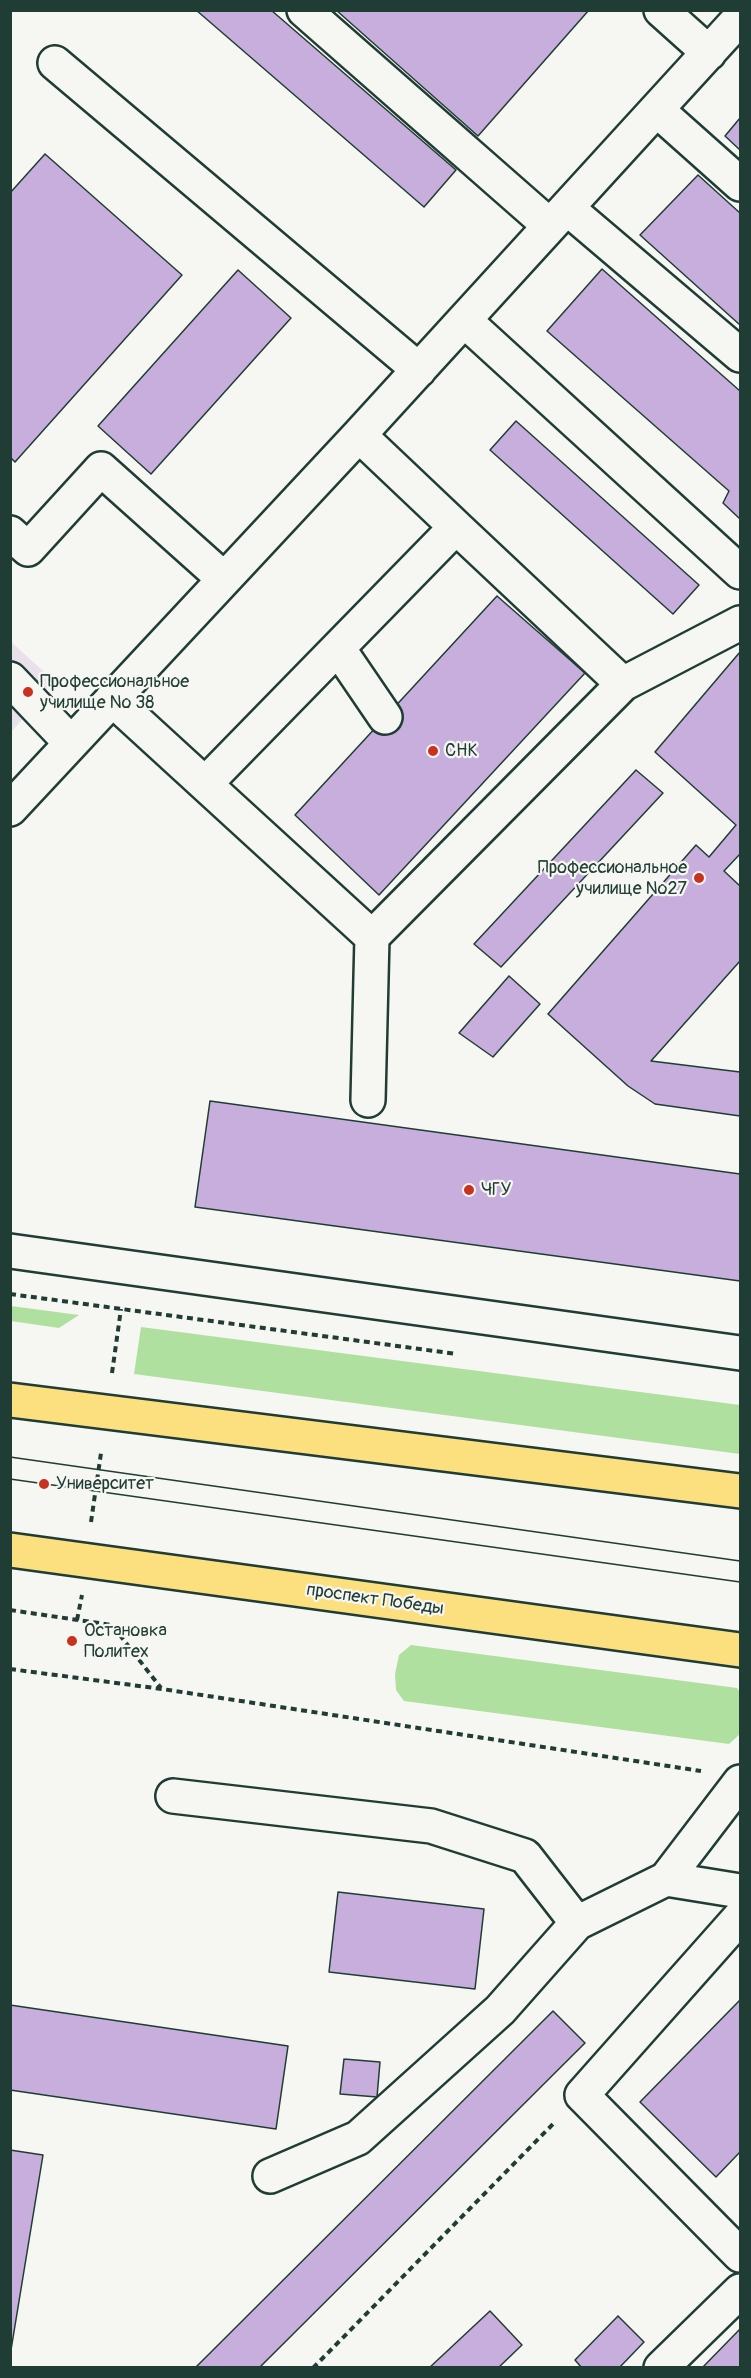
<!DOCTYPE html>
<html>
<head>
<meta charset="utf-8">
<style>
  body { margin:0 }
  #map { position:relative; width:751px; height:2378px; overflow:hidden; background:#f6f6f2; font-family:Pangolin,sans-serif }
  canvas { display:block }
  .frame { position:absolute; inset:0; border:12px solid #1f3d34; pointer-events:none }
</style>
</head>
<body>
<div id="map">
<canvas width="751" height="2378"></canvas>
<div class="frame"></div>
</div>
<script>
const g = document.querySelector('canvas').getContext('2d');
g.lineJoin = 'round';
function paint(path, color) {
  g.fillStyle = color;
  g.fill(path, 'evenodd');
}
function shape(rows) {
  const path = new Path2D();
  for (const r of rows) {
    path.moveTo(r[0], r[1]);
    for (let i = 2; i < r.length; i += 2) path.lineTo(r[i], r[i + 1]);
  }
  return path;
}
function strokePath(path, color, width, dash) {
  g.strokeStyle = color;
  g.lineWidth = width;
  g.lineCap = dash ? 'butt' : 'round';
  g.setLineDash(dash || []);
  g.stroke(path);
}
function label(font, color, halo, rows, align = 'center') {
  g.font = font + ' Pangolin,sans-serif';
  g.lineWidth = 4.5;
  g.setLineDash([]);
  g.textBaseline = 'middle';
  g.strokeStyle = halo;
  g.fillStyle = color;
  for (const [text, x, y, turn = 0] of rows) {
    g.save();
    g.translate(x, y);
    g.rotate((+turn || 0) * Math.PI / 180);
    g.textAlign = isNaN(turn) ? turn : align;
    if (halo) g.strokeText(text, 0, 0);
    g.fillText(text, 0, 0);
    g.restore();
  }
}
paint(shape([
  [10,641,53,680,36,704,11,732]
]), '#e8e0eb');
paint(shape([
  [11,1306,79,1315,59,1328,11,1321],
  [141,1327,740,1405,740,1454,134,1374],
  [411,1645,737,1688,740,1692,740,1734,729,1744,404,1701,396,1690,395,1674,399,1655]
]), '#b0e0a0');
const building = shape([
  [196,10,271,10,456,170,424,207,196,10],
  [336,10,589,10,478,136,336,10],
  [740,118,740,150,725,136,740,118],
  [45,154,182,275,15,462,10,457,10,193,45,154],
  [698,175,740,213,740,325,640,235,698,175],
  [602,269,740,391,740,519,723,503,729,491,547,331,602,269],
  [238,270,291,318,151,474,98,426,238,270],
  [516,421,699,585,673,614,490,450,516,421],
  [497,596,585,673,379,895,295,815,497,596],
  [740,652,740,854,724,871,740,886,740,961,651,1061,740,1072,740,1116,655,1104,628,1086,548,1014,696,845,709,857,736,825,655,752,740,652],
  [636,770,663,793,501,967,474,944,636,770],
  [509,976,540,1004,493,1057,459,1033,509,976],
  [210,1101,740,1174,740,1281,195,1207,210,1101],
  [338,1892,484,1909,475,1989,329,1972,338,1892],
  [740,2000,740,2152,716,2177,640,2102,740,2000],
  [10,2005,288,2046,276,2129,10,2090,10,2005],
  [553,2011,585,2043,259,2368,195,2368,553,2011],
  [344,2059,380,2062,377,2097,340,2094,344,2059],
  [10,2150,43,2155,10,2356,10,2150],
  [490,2311,522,2345,498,2368,429,2368,490,2311],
  [618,2316,644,2342,619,2368,582,2368,575,2360,618,2316],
  [740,2329,740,2368,702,2368,740,2329]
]);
paint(building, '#c7aedc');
strokePath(building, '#1f3d34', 1.5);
const minor = shape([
  [304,10,550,226],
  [661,10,709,53],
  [55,63,419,370],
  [657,110,740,184],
  [567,208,740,355],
  [464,320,740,572],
  [10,533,28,549,101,469,224,579],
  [338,648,385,717],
  [10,679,71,743],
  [623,684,740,623],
  [112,699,372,937,368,1100],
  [206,783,456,527,359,435],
  [10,809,359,435,740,18],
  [372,937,623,684,456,527],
  [10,1251,740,1353],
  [740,1782,666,1879,740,1891],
  [173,1796,431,1826,525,1856,577,1923],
  [740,1917,582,2095,740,2255],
  [270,2176,358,2138,500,2010,577,1923,666,1879],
  [661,2368,740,2291]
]);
const major = shape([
  [10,1400,740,1491],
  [10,1550,740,1650]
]);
strokePath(minor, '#1f3d34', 38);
strokePath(major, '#1f3d34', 38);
strokePath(shape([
  [10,1294,457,1354],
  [112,1373,121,1309],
  [91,1522,101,1453],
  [10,1610,112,1625,161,1688],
  [77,1620,82,1595],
  [10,1669,162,1689,701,1771],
  [313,2368,556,2121]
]), '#1f3d34', 4, [6, 4.5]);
strokePath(minor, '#f6f6f2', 33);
strokePath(major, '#fce080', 33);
strokePath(shape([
  [10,1457,740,1561],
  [10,1479,740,1582]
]), '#1f3d34', 1.5);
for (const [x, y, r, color] of [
  [28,692,6,"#c8321e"],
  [433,751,6,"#c8321e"],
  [699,878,6,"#c8321e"],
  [469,1190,6,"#c8321e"],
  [44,1484,6,"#c8321e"],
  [72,1641,6,"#c8321e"]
]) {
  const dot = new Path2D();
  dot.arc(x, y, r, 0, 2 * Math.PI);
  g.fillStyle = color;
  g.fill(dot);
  strokePath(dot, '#f6f6f2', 2);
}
label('18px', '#1f3d34', '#f6f6f2', [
  ["Профессиональное",40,682],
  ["училище № 38",40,703],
  ["СНК",445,751],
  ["Профессиональное",687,868,"right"],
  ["училище №27",687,889,"right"],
  ["ЧГУ",481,1190],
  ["Университет",56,1484],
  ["Остановка",84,1631],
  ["Политех",84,1652]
], 'left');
label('18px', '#1f3d34', '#f6f6f2', [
  ["проспект Победы",375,1600,8]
]);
</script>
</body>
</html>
